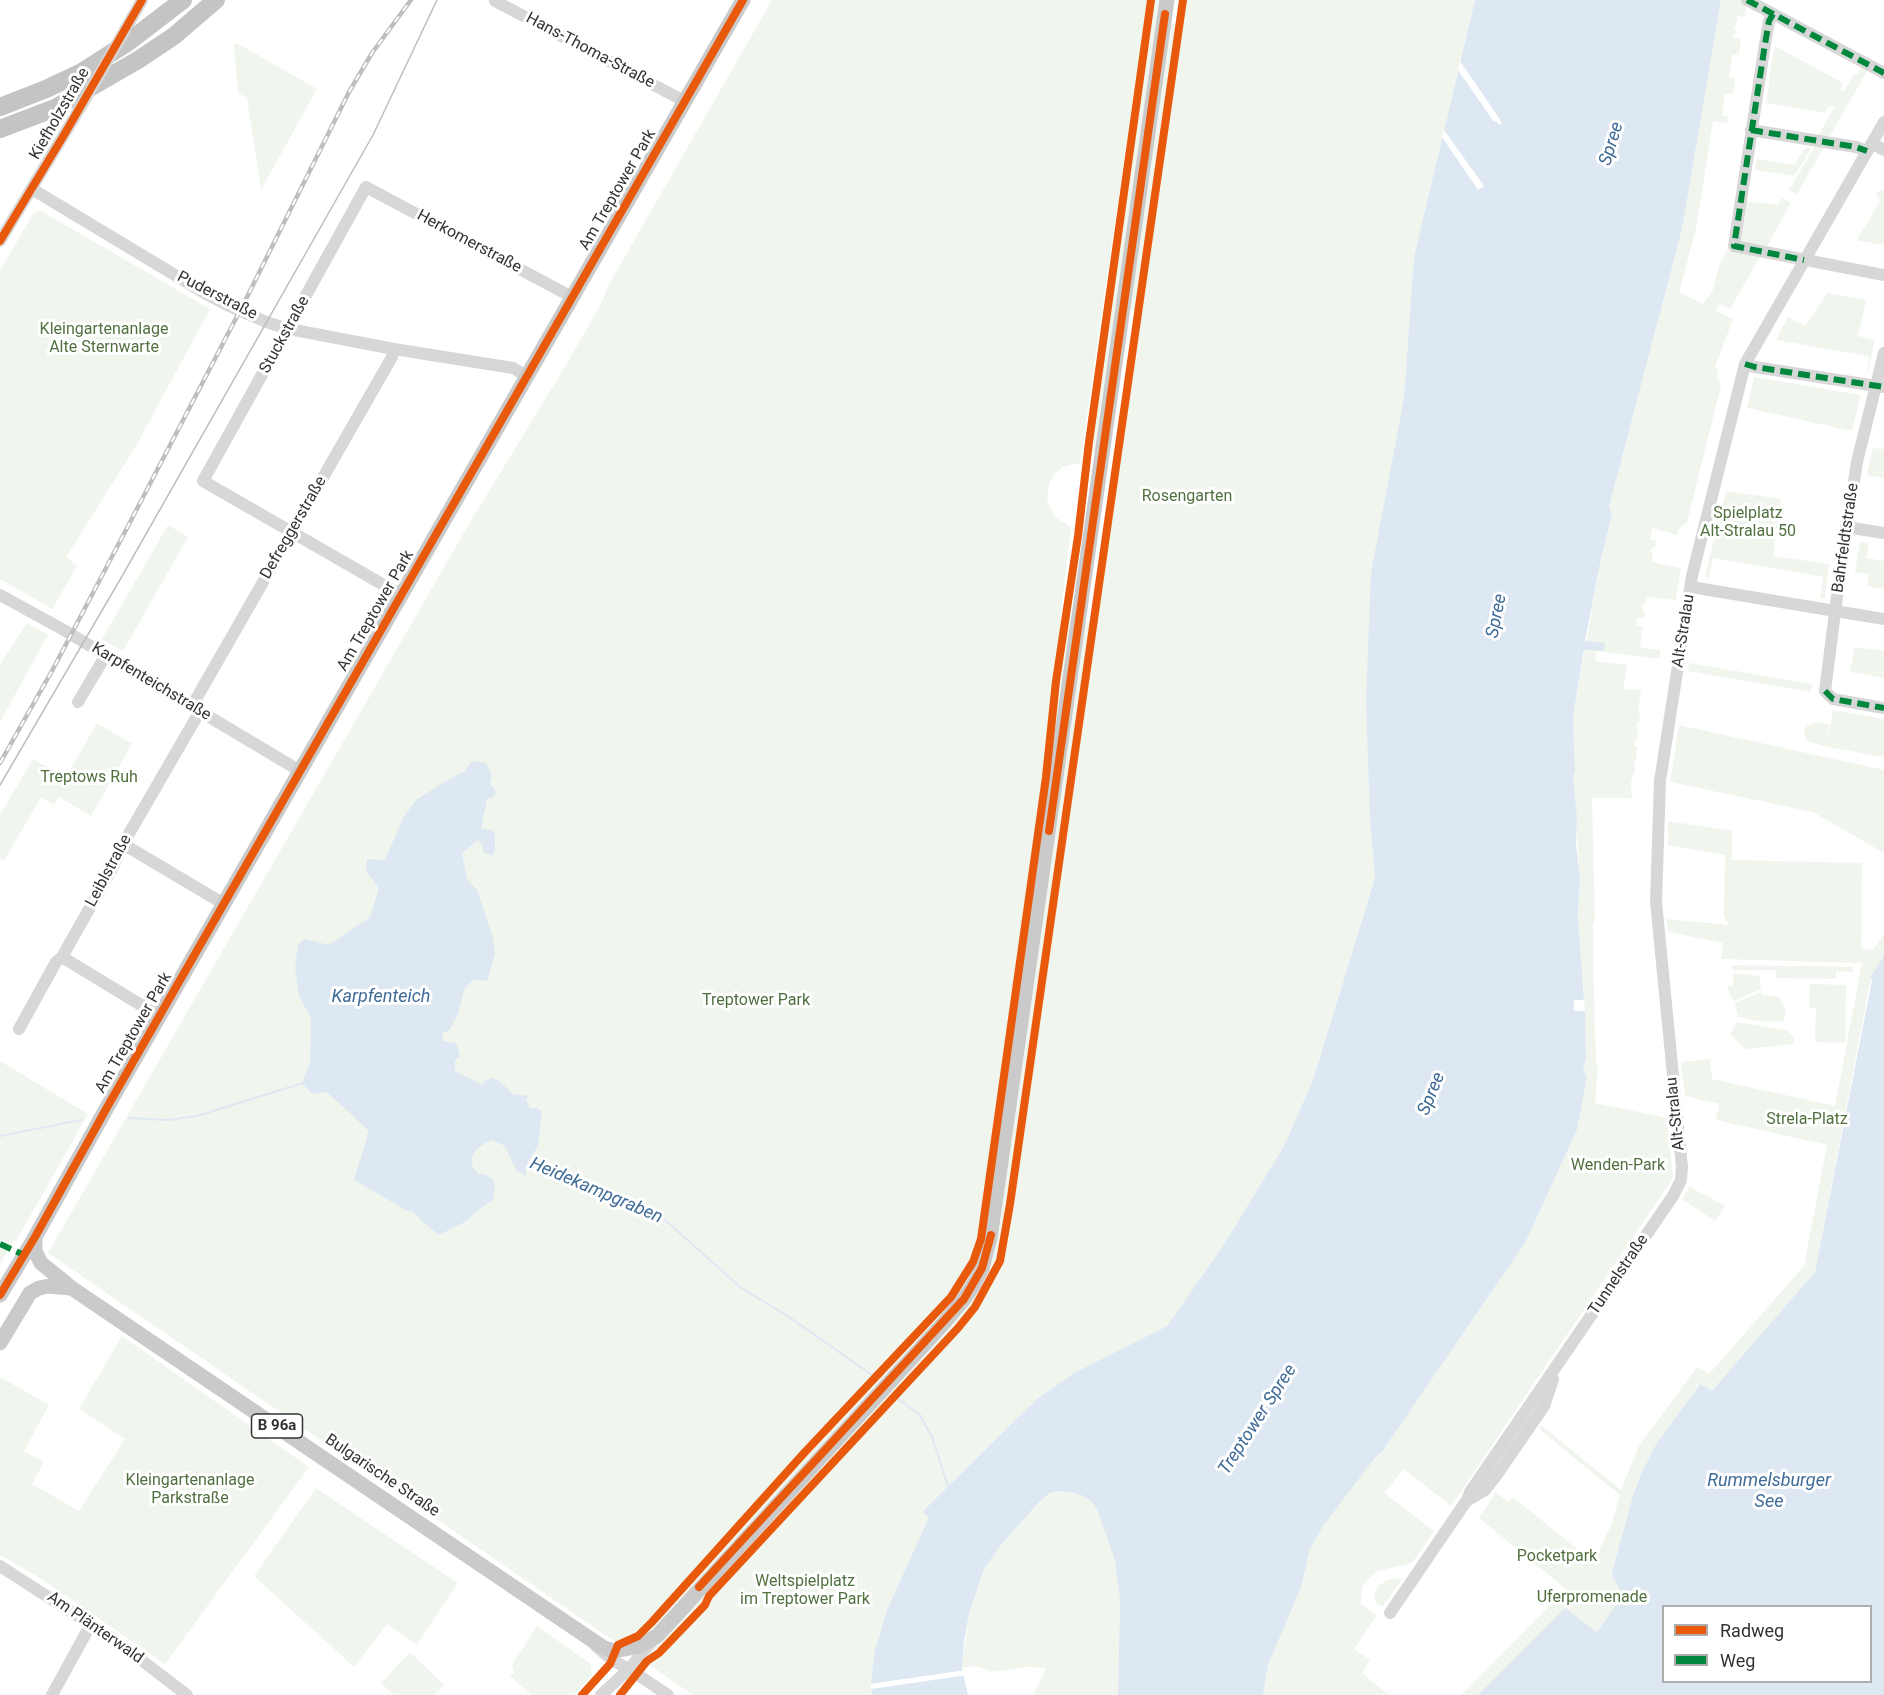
<!DOCTYPE html>
<html>
<head>
<meta charset="utf-8">
<style>
  body { margin:0 }
  #map { position:relative; width:1884px; height:1695px; overflow:hidden; background:#fff; font-family:Roboto,sans-serif }
  canvas { display:block }
  .legend { position:absolute; left:1662px; top:1605px; width:210px; height:78px; box-sizing:border-box; background:#fff; border:2px solid #adadad; margin:0; padding:8px 10px; list-style:none; font-size:18px; color:#333 }
  .legend li { display:flex; align-items:center; gap:12px; height:30px }
  .legend b { width:30px; border:2px solid #adadad }
</style>
</head>
<body>
<div id="map">
<canvas width="1884" height="1695"></canvas>
<ul class="legend">
<li><b style="height:8px;background:#e8590c"></b>Radweg</li>
<li><b style="height:8px;background:#00873e"></b>Weg</li>
</ul>
</div>
<script>
const g = document.querySelector('canvas').getContext('2d');
g.lineJoin = 'round';
function paint(path, color) {
  g.fillStyle = color;
  g.fill(path, 'evenodd');
}
function shape(rows) {
  const path = new Path2D();
  for (const r of rows) {
    path.moveTo(r[0], r[1]);
    for (let i = 2; i < r.length; i += 2) path.lineTo(r[i], r[i + 1]);
  }
  return path;
}
function strokePath(path, color, width, dash) {
  g.strokeStyle = color;
  g.lineWidth = width;
  g.lineCap = dash ? 'butt' : 'round';
  g.setLineDash(dash || []);
  g.stroke(path);
}
function label(font, color, halo, rows, align = 'center') {
  g.font = font + ' Roboto,sans-serif';
  g.lineWidth = 6;
  g.setLineDash([]);
  g.textBaseline = 'middle';
  g.strokeStyle = halo;
  g.fillStyle = color;
  for (const [text, x, y, turn = 0] of rows) {
    g.save();
    g.translate(x, y);
    g.rotate((+turn || 0) * Math.PI / 180);
    g.textAlign = isNaN(turn) ? turn : align;
    if (halo) g.strokeText(text, 0, 0);
    g.fillText(text, 0, 0);
    g.restore();
  }
}
paint(shape([
  [772,0,1147,0,1080,463,1063,467,1054,474,1049,484,1047,499,1055,517,1071,527,1060,619,1096,624,1187,0,1475,0,1414,257,1404,398,1370,819,1375,878,1313,1080,1284,1146,1223,1246,1167,1326,1074,1373,1037,1399,927,1507,929,1517,887,1610,875,1650,871,1682,872,1695,693,1695,48,1253,469,524,569,360,602,302,608,286,627,253],
  [1154,0,1161,0,1097,454,1091,453,1091,444],
  [1721,0,1740,0,1747,4,1745,17,1736,16,1738,19,1734,30,1736,31,1733,37,1741,40,1739,55,1732,55,1729,76,1735,79,1733,94,1725,94,1722,116,1728,117,1728,123,1713,121,1696,229,1679,292,1703,304,1713,290,1719,266,1727,250,1760,257,1730,309,1720,304,1716,311,1733,319,1715,367,1718,370,1717,376,1721,385,1687,523,1679,528,1677,535,1652,528,1650,539,1657,541,1656,546,1650,550,1653,556,1652,562,1681,568,1676,600,1647,597,1646,602,1642,604,1641,607,1645,613,1644,618,1637,618,1637,626,1643,627,1640,648,1661,650,1659,659,1597,651,1595,661,1627,665,1623,689,1641,690,1638,710,1640,711,1639,719,1641,720,1637,724,1638,738,1635,739,1634,745,1637,747,1636,761,1634,761,1635,772,1633,773,1631,783,1632,798,1592,798,1595,921,1593,922,1593,961,1596,1063,1598,1064,1595,1103,1667,1118,1673,1178,1451,1506,1404,1469,1384,1493,1434,1531,1412,1563,1377,1571,1369,1578,1362,1587,1361,1604,1377,1615,1354,1649,1370,1660,1362,1673,1389,1695,1263,1695,1268,1665,1302,1585,1309,1551,1323,1525,1377,1455,1383,1451,1525,1243,1577,1130,1587,1077,1583,1070,1586,1058,1585,1011,1578,915,1580,878,1573,774,1575,772,1573,716,1602,554,1612,514,1609,507,1682,229],
  [1171,23,1176,24,1135,311,1130,309],
  [237,43,317,89,261,190,247,98,238,93,234,44],
  [1775,46,1843,83,1840,89,1844,91,1854,74,1857,75,1862,66,1868,70,1829,137,1818,136,1835,106,1828,107,1825,113,1766,103,1773,53],
  [1815,146,1824,147,1797,194,1789,190],
  [1806,147,1811,149,1794,176,1755,170,1757,159,1794,165],
  [1881,190,1884,191,1884,245,1857,240,1880,201,1876,193],
  [1782,198,1791,203,1767,246,1741,242,1747,201,1777,205,1776,208],
  [41,211,210,309,136,446,66,557,77,566,52,609,0,579,0,270,34,213],
  [1827,293,1866,300,1858,336,1875,340,1868,371,1867,371,1869,356,1776,340,1788,317,1805,326],
  [1754,377,1861,395,1852,431,1747,408],
  [1873,448,1884,449,1884,478,1867,475],
  [1726,491,1781,499,1773,556,1829,564,1825,599,1820,599,1823,577,1713,558,1709,578,1705,577],
  [168,525,188,537,123,651,102,639],
  [1860,542,1869,543,1866,558,1884,561,1884,589,1867,586,1869,574,1855,572],
  [27,623,48,635,0,722,0,664],
  [1855,647,1884,651,1884,678,1850,672],
  [1690,663,1812,684,1811,692,1688,671],
  [1833,710,1884,719,1884,757,1827,747,1808,741,1805,737,1804,731,1807,726,1815,722,1829,724,1827,743],
  [97,723,132,744,91,816,59,797,54,805,41,797,4,861,0,859,0,815,33,759,66,777],
  [1679,725,1884,770,1884,853,1813,812,1670,782],
  [1668,821,1732,831,1732,860,1862,863,1861,949,1873,950,1884,934,1884,956,1871,977,1815,1272,1712,1392,1699,1384,1648,1460,1632,1499,1613,1569,1612,1576,1624,1595,1597,1632,1565,1608,1478,1695,1461,1695,1566,1589,1479,1518,1496,1492,1508,1502,1513,1497,1593,1562,1611,1526,1620,1495,1539,1429,1541,1425,1621,1490,1639,1446,1697,1367,1709,1374,1804,1266,1827,1145,1716,1120,1719,1104,1685,1096,1681,1062,1710,1059,1712,1079,1835,1106,1862,963,1721,959,1723,943,1668,932,1667,919,1729,925,1724,916,1725,855,1668,845],
  [1732,965,1853,967,1853,972,1836,971,1836,979,1776,978,1776,970,1732,970],
  [1733,973,1749,975,1752,973,1752,975,1760,976,1761,989,1734,1001,1729,993,1728,986,1733,986],
  [1810,984,1846,985,1845,1043,1815,1042,1816,1008,1809,1008],
  [1761,992,1762,995,1779,997,1786,1010,1783,1021,1764,1022,1738,1017,1735,1003],
  [1737,1022,1786,1030,1793,1036,1794,1044,1745,1049,1730,1034],
  [0,1061,88,1114,16,1241,14,1240,0,1264],
  [1690,1187,1725,1206,1715,1221,1682,1199],
  [122,1336,309,1467,165,1664,43,1580,0,1555,0,1377,49,1405,24,1451,44,1462,32,1484,79,1511,125,1439,79,1409],
  [316,1488,458,1583,417,1645,387,1624,354,1667,254,1576],
  [1060,1491,1071,1492,1081,1495,1092,1502,1098,1509,1116,1560,1120,1601,1118,1695,1033,1695,1046,1668,1028,1667,991,1672,986,1669,975,1666,962,1668,969,1614,984,1569,1001,1545,1039,1502,1050,1493],
  [1403,1578,1383,1606,1377,1604,1374,1595,1379,1585,1388,1580],
  [537,1626,591,1664,592,1675,574,1695,531,1695,510,1676,514,1673,512,1665],
  [410,1652,444,1685,434,1695,394,1695,381,1683]
]), '#f0f5ed');
paint(shape([
  [1475,0,1721,0,1682,229,1609,507,1612,514,1602,554,1585,641,1605,643,1604,651,1584,650,1573,716,1575,772,1573,775,1577,819,1576,844,1580,878,1578,915,1584,1000,1574,1000,1574,1011,1585,1011,1586,1058,1583,1070,1587,1077,1577,1130,1525,1243,1382,1452,1377,1455,1323,1526,1309,1551,1302,1585,1268,1665,1263,1695,1118,1695,1120,1601,1115,1560,1097,1509,1092,1502,1081,1495,1071,1492,1060,1491,1050,1493,1039,1502,1001,1545,984,1569,969,1614,964,1643,962,1668,968,1695,872,1695,871,1682,875,1650,887,1610,929,1517,923,1512,927,1507,1037,1399,1074,1373,1167,1326,1223,1246,1284,1146,1313,1080,1375,878,1370,819,1366,701,1371,573,1404,398,1414,257],
  [472,761,486,763,492,776,490,783,496,792,494,797,487,799,481,829,492,830,495,833,495,848,493,856,483,852,482,844,478,840,462,853,467,879,477,890,485,913,493,939,495,954,487,981,473,980,465,988,458,1014,450,1030,442,1033,443,1041,456,1043,460,1056,455,1060,455,1071,482,1085,485,1081,492,1078,499,1081,513,1094,529,1096,526,1100,530,1108,537,1108,542,1111,538,1146,526,1165,526,1176,516,1170,505,1146,492,1140,485,1143,476,1150,471,1159,473,1168,479,1174,485,1174,493,1180,495,1187,493,1200,482,1207,465,1222,439,1235,420,1220,421,1219,411,1211,409,1212,354,1180,369,1131,327,1092,312,1094,302,1083,310,1063,311,1018,299,996,295,968,298,945,305,939,329,945,370,917,379,888,366,871,367,859,385,860,403,818,416,800,441,784,465,771],
  [1884,956,1884,1695,1478,1695,1565,1608,1597,1632,1623,1595,1612,1576,1613,1569,1632,1499,1641,1474,1657,1443,1700,1384,1712,1391,1815,1272,1872,980,1870,978],
  [1664,1606,1870,1606,1870,1682,1664,1682]
]), '#dde8f3');
paint(shape([
  [1460,61,1499,118,1502,124,1499,125,1496,121,1494,122,1458,70],
  [1444,130,1484,186,1478,190,1442,137],
  [966,1670,967,1675,871,1689,870,1684]
]), '#fff');
strokePath(shape([
  [129,1118,168,1120,197,1116,303,1083],
  [0,1136,81,1120],
  [525,1163,575,1180,663,1218,740,1287,789,1317,872,1375],
  [897,1398,920,1415,932,1437,948,1486]
]), '#dde8f3', 2);
strokePath(shape([
  [1747,0,1884,73],
  [495,1,684,101],
  [1773,14,1769,21,1765,44,1734,246,1884,275],
  [125,30,142,0],
  [1751,130,1856,147,1867,151],
  [1872,143,1884,150],
  [32,189,208,295,229,306,269,323,289,329,394,349,513,368,527,376],
  [0,241,80,108],
  [1884,353,1857,462,1842,557,1825,691,1833,699,1884,708],
  [1745,364,1755,367,1883,387],
  [1846,527,1884,533],
  [1691,587,1884,619],
  [0,595,62,629,300,771],
  [401,595,203,481,366,187,572,297],
  [78,702,106,655],
  [192,706,392,357,394,349],
  [123,844,224,904],
  [62,957,159,1016],
  [19,1029,56,962,62,957,114,865,123,844,200,711],
  [1468,1500,1485,1490,1498,1473,1544,1406,1553,1379],
  [0,1566,115,1640,187,1695],
  [1390,1613,1467,1500,1470,1492,1673,1196,1681,1180,1682,1167,1656,902,1660,781,1692,576,1745,364,1884,122],
  [596,1646,612,1660,629,1669,668,1695],
  [52,1695,91,1624],
  [601,1695,629,1669,652,1641]
]), '#d7d7d7', 12);
strokePath(shape([
  [35,1237,35,1251,41,1263,73,1289,589,1638,604,1648,615,1651,639,1646,657,1636,942,1325,964,1299,974,1284,982,1268,990,1238,1167,0],
  [0,1295,35,1237,110,1102,743,0],
  [0,1343,30,1293,39,1288,49,1286,71,1288]
]), '#cacaca', 15);
strokePath(shape([
  [0,107,46,89,80,73,127,43,183,0],
  [0,129,55,108,138,60,174,36,216,0]
]), '#c4c4c4', 18);
strokePath(shape([
  [0,785,121,578,373,135,437,0]
]), '#bebebe', 1.5);
const rail = shape([
  [0,763,53,669,127,528,245,301,349,92,372,53,411,0]
]);
strokePath(rail, '#bebebe', 4.5);
strokePath(rail, '#fff', 2, [7]);
strokePath(shape([
  [80,108,125,30]
]), '#d7d7d7', 12);
strokePath(shape([
  [1747,0,1884,73],
  [1773,14,1769,21,1765,44,1734,246,1804,260],
  [1751,130,1856,147,1867,151],
  [1745,364,1755,367,1884,387],
  [1825,691,1833,699,1884,708],
  [0,1244,24,1255]
]), '#00873e', 6, [12, 6]);
strokePath(shape([
  [0,241,64,135,142,0],
  [1049,831,1165,14],
  [0,1295,35,1237,110,1102,743,0],
  [699,1587,964,1299,982,1268,991,1235],
  [582,1695,610,1664,618,1645,638,1636,652,1622,805,1452,951,1297,973,1262,981,1239,1046,777,1056,681,1078,536,1089,442,1151,0],
  [620,1695,647,1661,659,1653,705,1605,709,1596,958,1328,975,1307,1000,1261,1010,1204,1183,0]
]), '#e8590c', 8);
for (const [x, y, w] of [
  [277,1426,51]
]) {
  const box = new Path2D();
  box.roundRect(x - w / 2, y - 12, w, 24, 4.5);
  g.fillStyle = '#fff';
  g.fill(box);
  strokePath(box, '#333', 1.5);
}
label('bold 15px', '#333', null, [
  ["B 96a",277,1426]
]);
label('16px', '#333', '#fff', [
  ["Hans-Thoma-Straße",590,51,28],
  ["Kiefholzstraße",60,114,-60],
  ["Am Treptower Park",618,190,-60],
  ["Herkomerstraße",469,242,28],
  ["Puderstraße",217,296,27],
  ["Stuckstraße",285,335,-61],
  ["Defreggerstraße",294,528,-60],
  ["Bahrfeldtstraße",1846,538,-82],
  ["Am Treptower Park",376,611,-60],
  ["Alt-Stralau",1684,631,-81],
  ["Karpfenteichstraße",151,682,31],
  ["Leiblstraße",109,871,-62],
  ["Am Treptower Park",134,1033,-60],
  ["Alt-Stralau",1676,1114,-96],
  ["Tunnelstraße",1619,1275,-56],
  ["Bulgarische Straße",382,1476,34],
  ["Am Plänterwald",95,1628,35]
]);
label('16px', '#50703f', '#fff', [
  ["Kleingartenanlage",104,330],
  ["Alte Sternwarte",104,348],
  ["Rosengarten",1187,497],
  ["Spielplatz",1748,514],
  ["Alt-Stralau 50",1748,532],
  ["Treptows Ruh",89,778],
  ["Treptower Park",756,1001],
  ["Strela-Platz",1807,1120],
  ["Wenden-Park",1618,1166],
  ["Kleingartenanlage",190,1481],
  ["Parkstraße",190,1499],
  ["Pocketpark",1557,1557],
  ["Weltspielplatz",805,1582],
  ["im Treptower Park",805,1600],
  ["Uferpromenade",1592,1598]
]);
label('italic 18px', '#3f6b97', '#fff', [
  ["Spree",1612,144,-73],
  ["Spree",1497,616,-79],
  ["Karpfenteich",381,997],
  ["Spree",1432,1094,-68],
  ["Heidekampgraben",596,1191,23],
  ["Treptower Spree",1258,1420,-57],
  ["Rummelsburger",1769,1481],
  ["See",1769,1502]
]);
</script>
</body>
</html>
